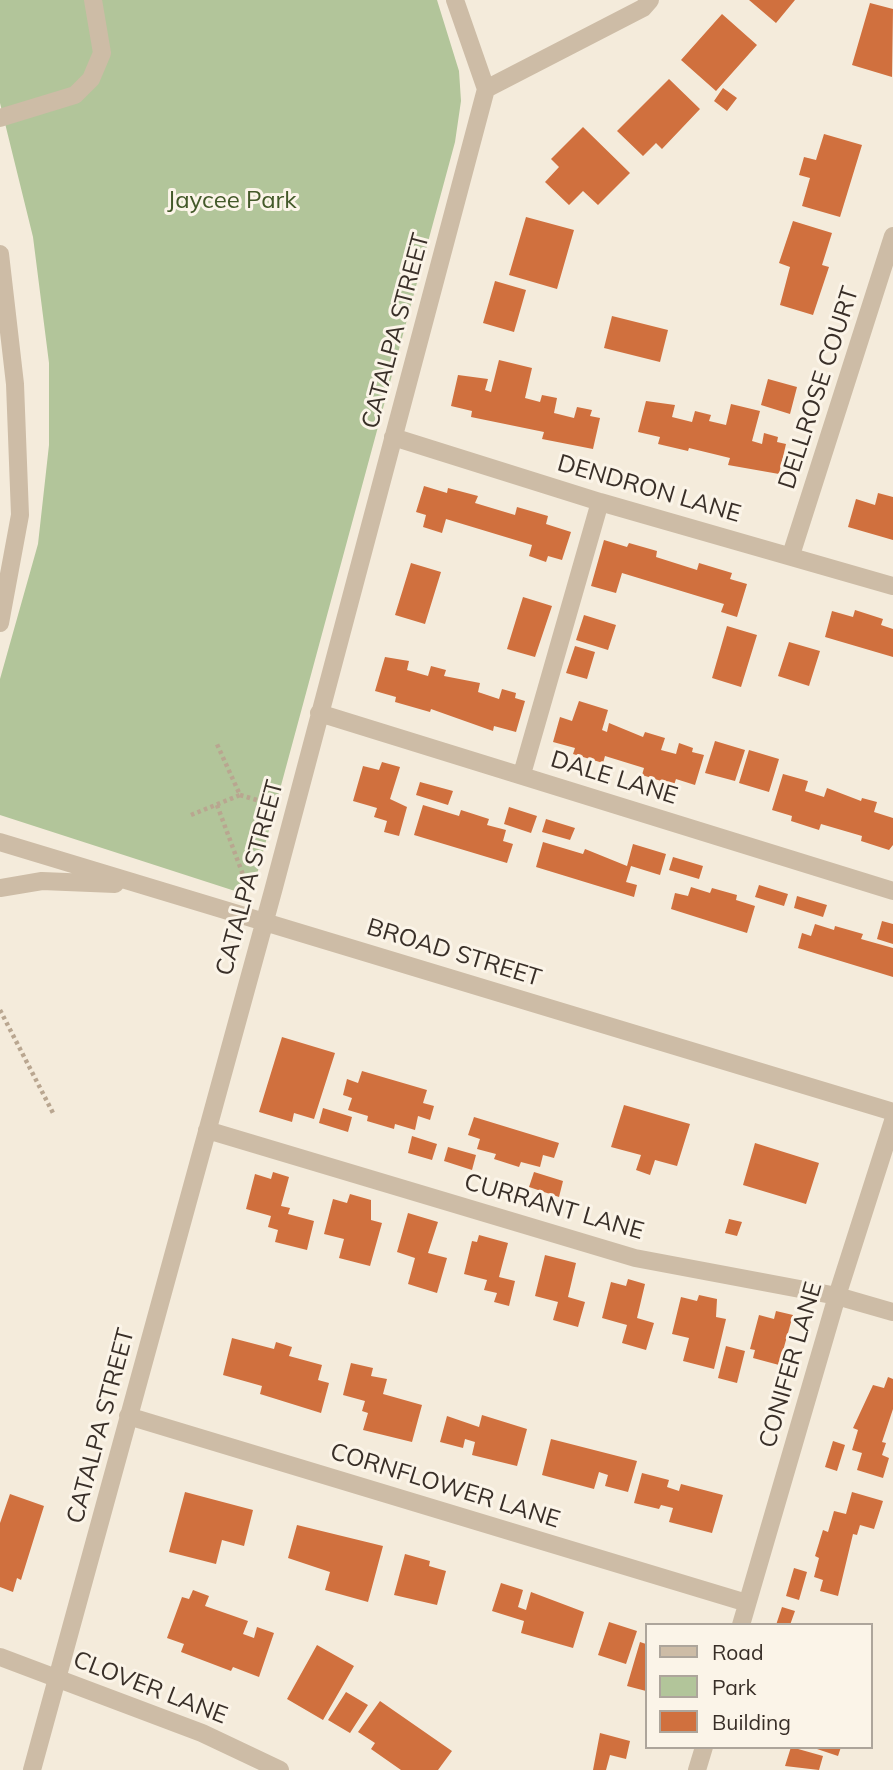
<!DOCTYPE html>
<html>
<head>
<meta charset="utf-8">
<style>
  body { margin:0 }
  #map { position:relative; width:893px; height:1770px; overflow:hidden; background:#f4ebdb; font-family:Mulish,sans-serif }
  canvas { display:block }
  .legend { position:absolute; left:645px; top:1623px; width:228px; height:126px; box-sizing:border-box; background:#fbf4e8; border:2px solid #ada59b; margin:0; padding:9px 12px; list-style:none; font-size:21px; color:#392f28 }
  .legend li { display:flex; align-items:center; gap:14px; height:35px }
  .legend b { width:35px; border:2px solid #ada59b }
</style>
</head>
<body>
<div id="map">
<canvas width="893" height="1770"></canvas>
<ul class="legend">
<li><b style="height:9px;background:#cdbca6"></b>Road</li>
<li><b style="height:19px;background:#b2c59a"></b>Park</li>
<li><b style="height:19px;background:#d0703e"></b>Building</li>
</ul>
</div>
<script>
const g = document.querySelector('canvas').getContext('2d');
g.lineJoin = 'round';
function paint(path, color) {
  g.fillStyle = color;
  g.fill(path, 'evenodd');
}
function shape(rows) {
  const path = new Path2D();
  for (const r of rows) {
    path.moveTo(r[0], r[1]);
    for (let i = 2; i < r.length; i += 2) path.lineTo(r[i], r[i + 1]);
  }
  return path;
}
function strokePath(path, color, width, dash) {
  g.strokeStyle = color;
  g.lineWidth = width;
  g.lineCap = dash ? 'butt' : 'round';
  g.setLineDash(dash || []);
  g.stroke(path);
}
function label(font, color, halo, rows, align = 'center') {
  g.font = font + ' Mulish,sans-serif';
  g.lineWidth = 6;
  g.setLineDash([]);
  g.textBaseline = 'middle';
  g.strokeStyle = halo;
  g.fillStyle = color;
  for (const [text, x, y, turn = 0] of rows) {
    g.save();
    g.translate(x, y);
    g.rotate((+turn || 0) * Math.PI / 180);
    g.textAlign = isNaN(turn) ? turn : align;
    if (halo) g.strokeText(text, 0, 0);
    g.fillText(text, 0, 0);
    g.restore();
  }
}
paint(shape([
  [0,0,437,0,459,71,461,101,455,142,256,878,235,891,0,815,0,679,38,544,49,445,49,363,33,237,0,103]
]), '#b2c59a');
paint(shape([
  [749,0,795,0,776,23],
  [870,3,893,9,892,77,852,65],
  [722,14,757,45,716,91,681,60],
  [669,79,700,109,662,149,656,143,643,156,617,131],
  [723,88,737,98,727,111,714,101],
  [583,127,630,173,598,205,583,191,569,205,545,182,559,167,551,159],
  [824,134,862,145,840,217,802,206,810,178,799,175,804,157,816,160],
  [526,217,574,230,557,289,509,275],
  [793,221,832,233,822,265,829,267,813,315,780,305,790,267,779,263],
  [495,281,526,290,514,332,483,323],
  [612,316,668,330,660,362,604,348],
  [499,360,532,368,525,398,540,402,542,395,557,398,554,413,574,418,577,407,592,410,590,416,600,418,593,449,542,439,544,432,471,417,472,411,451,406,458,375,488,379,485,390,491,392],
  [768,379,797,387,790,414,761,405],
  [646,401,675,405,672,417,692,422,695,411,711,415,709,421,726,425,731,404,760,411,752,441,762,444,764,433,778,437,777,442,786,444,779,474,728,465,730,458,689,448,688,451,658,444,660,437,638,432],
  [424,486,447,493,448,488,478,496,475,503,515,515,517,507,548,516,546,524,571,532,562,560,548,556,546,562,529,556,532,545,446,519,442,533,423,527,426,515,416,512],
  [878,493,893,497,893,540,848,527,856,499,875,505],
  [604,540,627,547,629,543,657,551,656,557,697,570,699,563,732,573,730,579,747,584,737,617,721,612,724,604,622,573,616,593,591,586],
  [411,563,441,572,425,624,395,615],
  [523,597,552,606,535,657,507,649],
  [855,610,883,619,881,625,893,629,893,657,825,637,832,611,853,617],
  [584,615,616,625,608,650,576,640],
  [727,626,757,635,741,687,712,678],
  [789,642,820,651,809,686,778,676],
  [575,646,595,652,587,679,566,673],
  [385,657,409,661,407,670,428,676,431,666,446,670,444,676,480,683,478,692,499,699,502,689,516,693,515,698,525,701,516,732,494,726,493,731,431,709,430,712,395,702,396,697,375,691],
  [579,701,608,710,602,730,607,732,609,723,643,737,645,732,665,738,661,750,676,754,679,743,693,748,692,752,704,755,695,785,676,779,674,785,642,775,644,768,605,756,603,763,573,754,575,748,553,742,560,717,572,721],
  [715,741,745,750,735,781,705,773],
  [749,750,779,759,769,792,739,783],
  [382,762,400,767,390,799,407,807,399,836,384,832,387,821,374,817,377,808,353,801,363,766,379,770],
  [783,774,808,781,805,791,824,797,827,788,861,801,862,798,877,802,874,812,893,818,893,845,889,850,861,841,862,836,821,824,819,830,791,821,792,816,772,810],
  [420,782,453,791,448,805,416,795],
  [423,805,459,816,461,810,489,819,487,825,506,830,503,841,513,844,507,863,414,835],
  [509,807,537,816,531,833,504,824],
  [546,819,575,828,570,840,542,832],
  [543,842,583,854,585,849,627,866,633,844,666,854,660,875,631,866,626,882,637,885,634,897,536,867],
  [673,857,703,866,699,879,669,870],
  [759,885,788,894,784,906,755,897],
  [691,887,710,893,712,888,737,895,736,900,755,906,747,933,671,909,675,893,688,896],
  [797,896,827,905,823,917,794,908],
  [882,921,893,924,893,944,877,939],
  [815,924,834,930,835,926,863,934,861,939,893,948,893,977,798,948,802,933,811,936],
  [282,1037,335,1053,314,1119,294,1113,292,1122,259,1112],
  [362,1071,427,1090,423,1103,434,1106,430,1120,418,1116,415,1130,395,1124,394,1129,367,1121,368,1116,348,1110,352,1098,343,1095,347,1079,358,1083],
  [624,1105,690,1124,677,1166,655,1160,650,1175,636,1170,641,1155,611,1147],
  [323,1108,352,1117,348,1132,319,1123],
  [474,1117,559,1143,554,1158,543,1155,540,1167,521,1162,519,1167,494,1159,496,1154,477,1149,480,1139,468,1135],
  [412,1136,437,1144,432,1160,408,1153],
  [755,1143,819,1163,806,1204,743,1185],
  [448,1147,476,1155,472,1170,444,1161],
  [273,1172,289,1177,281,1206,290,1208,288,1214,314,1221,307,1250,275,1242,278,1230,268,1227,271,1216,246,1209,255,1174,271,1179],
  [534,1172,563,1181,559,1197,529,1187],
  [350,1194,371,1200,371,1220,382,1223,370,1266,339,1258,344,1239,324,1234,333,1199,347,1203],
  [408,1213,438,1222,428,1253,447,1258,437,1293,408,1284,415,1258,397,1252],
  [729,1219,742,1222,737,1236,725,1233],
  [479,1235,508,1243,499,1277,515,1281,509,1306,494,1302,497,1293,484,1290,487,1280,464,1274,472,1241,477,1242],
  [545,1255,576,1263,568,1297,585,1302,578,1327,553,1320,558,1302,535,1296],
  [628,1279,645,1284,637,1318,654,1323,646,1350,622,1343,627,1325,602,1318,611,1282,626,1286],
  [699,1295,717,1299,716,1317,726,1319,714,1369,683,1361,689,1338,672,1334,681,1297,697,1301],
  [776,1311,793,1315,779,1365,753,1358,755,1350,750,1349,759,1315,774,1319],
  [232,1338,274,1349,276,1342,292,1347,289,1356,322,1365,318,1380,329,1383,321,1413,260,1394,262,1386,223,1375],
  [726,1346,745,1351,737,1383,718,1378],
  [351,1363,373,1368,371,1376,387,1379,383,1394,422,1405,412,1442,363,1430,368,1413,362,1411,365,1401,343,1395],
  [888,1377,893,1379,893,1409,882,1442,886,1443,882,1455,889,1458,883,1478,857,1470,862,1453,852,1450,858,1430,853,1428,873,1385,884,1388],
  [482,1415,527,1429,517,1466,472,1455,475,1442,465,1439,463,1448,440,1442,447,1416,479,1427],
  [551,1439,637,1461,628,1492,605,1486,608,1475,599,1472,594,1489,542,1475],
  [833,1441,845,1445,837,1471,825,1467],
  [642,1473,669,1480,667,1487,679,1491,681,1484,723,1495,712,1533,669,1522,673,1508,661,1505,659,1509,634,1503],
  [185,1492,253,1510,244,1546,222,1540,216,1564,169,1552],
  [852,1492,883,1501,874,1529,860,1525,857,1535,853,1534,838,1596,820,1591,823,1580,814,1577,819,1558,815,1556,823,1530,828,1532,834,1511,846,1514],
  [10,1494,44,1506,21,1580,17,1578,13,1592,0,1587,0,1523],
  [297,1525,383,1546,368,1602,325,1590,330,1572,288,1558],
  [405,1554,430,1561,429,1566,446,1571,437,1605,394,1595],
  [794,1568,807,1572,799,1600,786,1596],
  [501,1583,523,1590,518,1607,526,1610,531,1592,584,1612,573,1648,521,1633,524,1621,492,1611],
  [193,1590,209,1596,205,1606,248,1621,243,1634,254,1638,257,1627,274,1633,259,1677,233,1667,231,1671,181,1652,184,1644,167,1638,182,1597,189,1599],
  [782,1607,795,1611,790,1625,776,1625],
  [609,1622,637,1631,626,1664,598,1655],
  [640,1642,646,1644,646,1691,627,1686],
  [317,1645,354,1666,323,1720,287,1699],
  [346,1692,368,1705,350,1733,328,1720],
  [380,1701,452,1751,438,1770,401,1770,371,1749,375,1743,358,1732],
  [600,1733,630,1741,626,1759,610,1755,606,1770,593,1770],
  [791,1747,823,1756,819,1770,785,1766],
  [811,1747,841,1747,838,1756]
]), '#d0703e');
strokePath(shape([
  [240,795,267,803],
  [217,805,246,883],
  [191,815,240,795,216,742],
  [0,1010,53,1113]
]), '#b9a690', 4.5, [3.5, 3.5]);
strokePath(shape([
  [486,89,643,8,650,0],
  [0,118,75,95,91,79,102,53,93,0],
  [0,254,15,384,20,515,0,623],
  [393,437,600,502,893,586],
  [791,555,893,236],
  [319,713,893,891],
  [522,774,600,502],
  [0,842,893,1112],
  [0,888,42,881,115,884],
  [207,1130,635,1258,837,1296,893,1312],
  [128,1416,747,1603],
  [741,1625,837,1296,893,1121],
  [0,1657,202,1733,280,1770],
  [32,1770,273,891,486,89,455,0],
  [697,1770,704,1747]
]), '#cdbca6', 18);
label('24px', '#435929', '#fbf4e8', [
  ["Jaycee Park",232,201]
]);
label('24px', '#392f28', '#fbf4e8', [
  ["CATALPA STREET",396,331,-75],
  ["DELLROSE COURT",819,388,-72],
  ["DENDRON LANE",649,489,16],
  ["DALE LANE",614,778,17],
  ["CATALPA STREET",250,878,-75],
  ["BROAD STREET",454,953,17],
  ["CURRANT LANE",554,1207,16],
  ["CONIFER LANE",791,1365,-74],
  ["CATALPA STREET",101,1426,-75],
  ["CORNFLOWER LANE",445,1486,17],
  ["CLOVER LANE",150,1688,21]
]);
</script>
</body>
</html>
